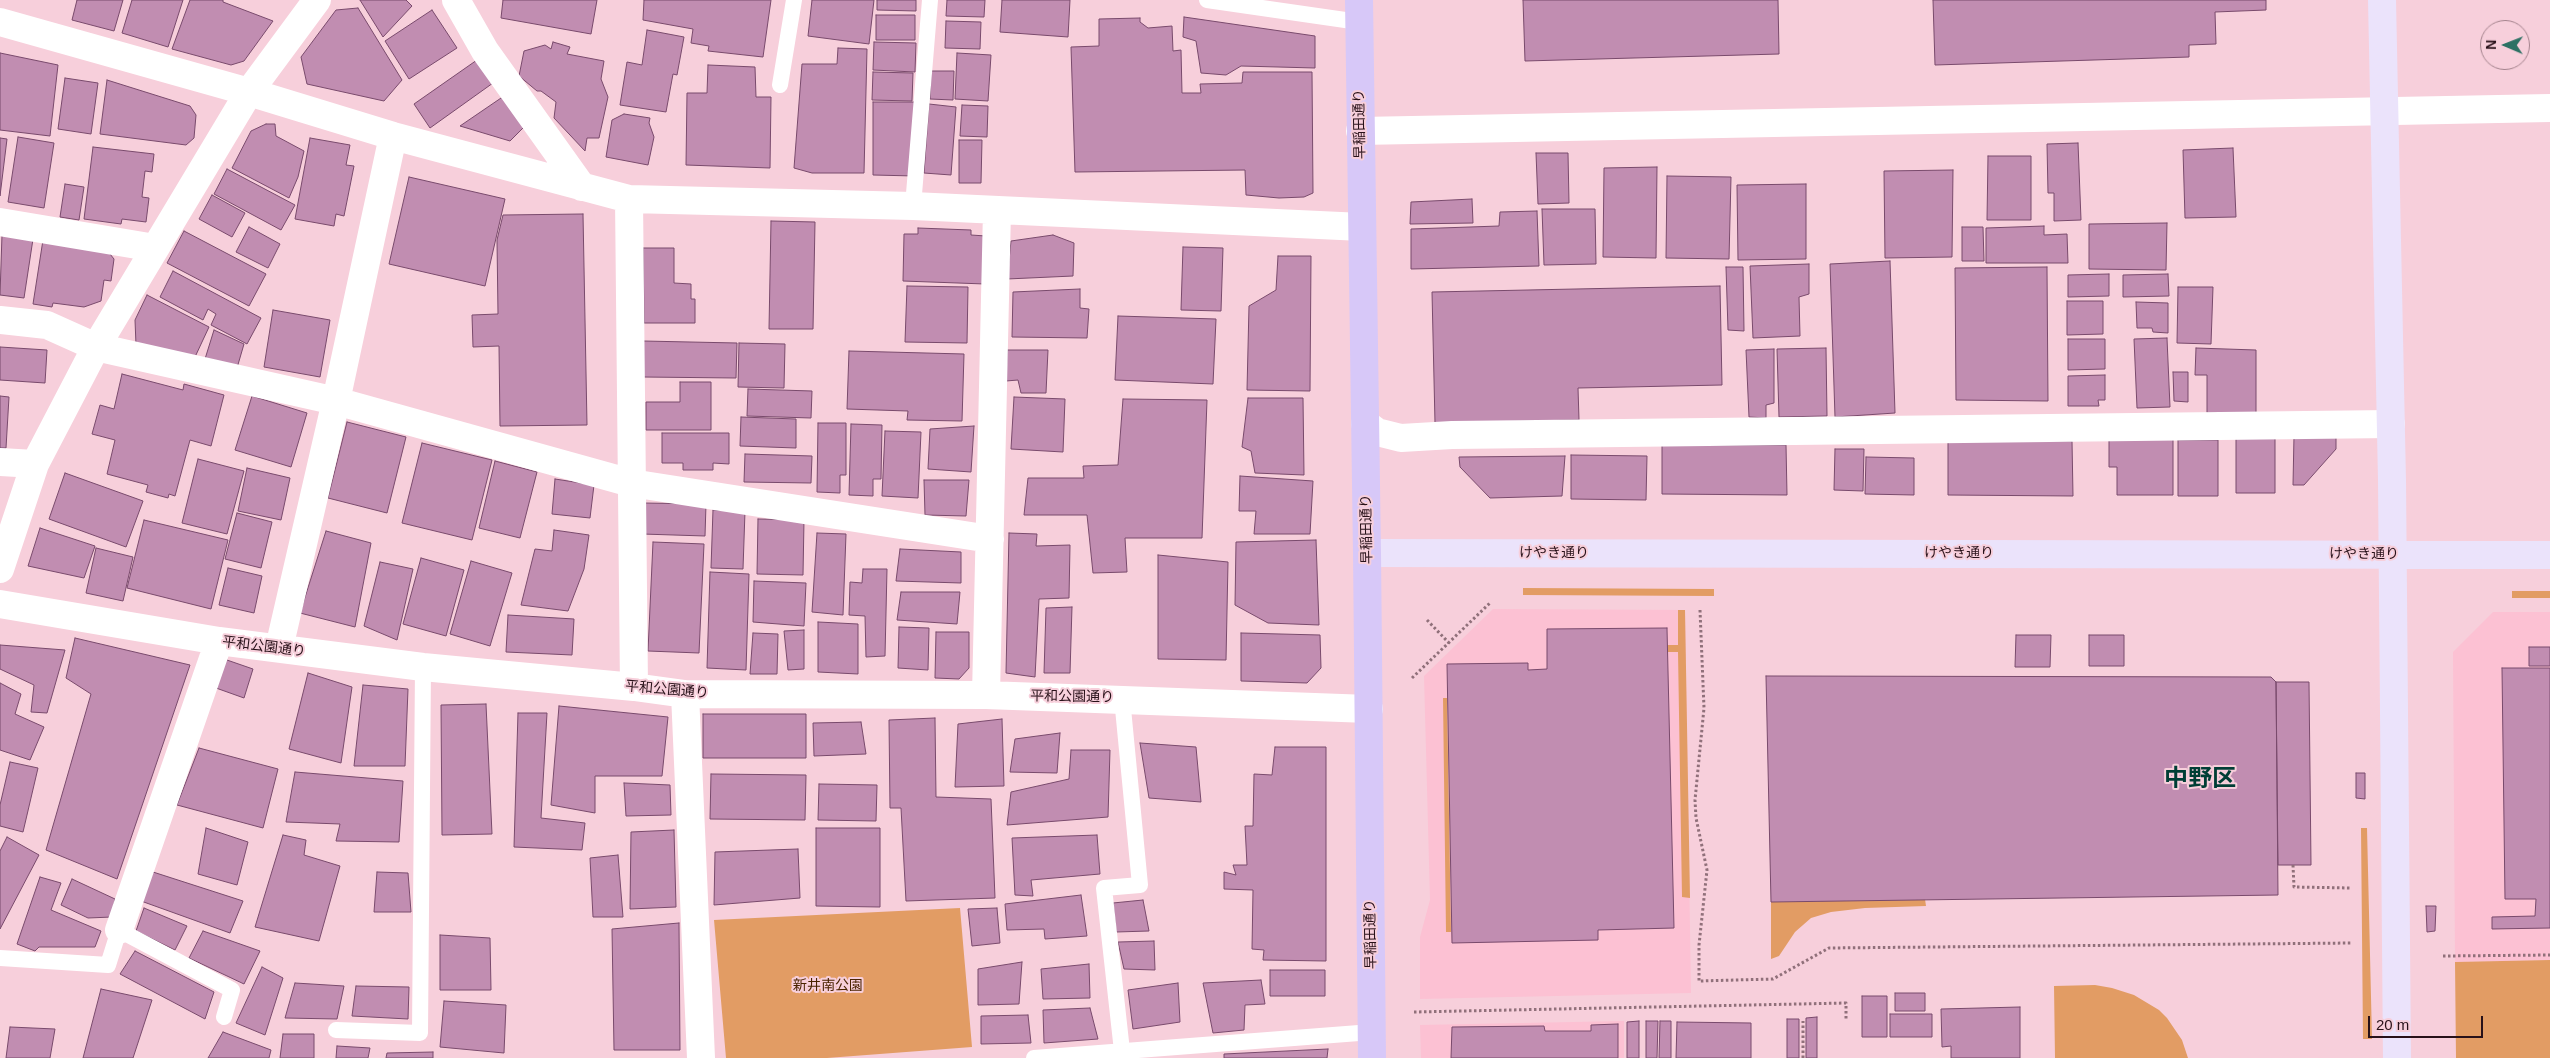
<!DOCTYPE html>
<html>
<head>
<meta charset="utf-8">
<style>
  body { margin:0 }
  #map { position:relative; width:2550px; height:1058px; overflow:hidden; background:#f7cfdb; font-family:Arial,sans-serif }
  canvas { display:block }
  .north { position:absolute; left:2480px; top:20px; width:50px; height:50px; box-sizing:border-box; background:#f7cfdb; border:1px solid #a4838d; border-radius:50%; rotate:271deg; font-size:14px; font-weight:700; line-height:20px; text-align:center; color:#281119 }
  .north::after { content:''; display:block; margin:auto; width:18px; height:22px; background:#2d7164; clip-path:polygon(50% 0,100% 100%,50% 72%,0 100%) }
  .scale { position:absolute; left:2368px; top:1016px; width:115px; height:22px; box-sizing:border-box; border:2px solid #281119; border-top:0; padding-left:6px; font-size:15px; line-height:18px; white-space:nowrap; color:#281119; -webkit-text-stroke:4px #f7cfdb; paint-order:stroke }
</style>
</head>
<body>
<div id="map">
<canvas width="2550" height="1058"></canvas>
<div class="north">N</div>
<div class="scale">20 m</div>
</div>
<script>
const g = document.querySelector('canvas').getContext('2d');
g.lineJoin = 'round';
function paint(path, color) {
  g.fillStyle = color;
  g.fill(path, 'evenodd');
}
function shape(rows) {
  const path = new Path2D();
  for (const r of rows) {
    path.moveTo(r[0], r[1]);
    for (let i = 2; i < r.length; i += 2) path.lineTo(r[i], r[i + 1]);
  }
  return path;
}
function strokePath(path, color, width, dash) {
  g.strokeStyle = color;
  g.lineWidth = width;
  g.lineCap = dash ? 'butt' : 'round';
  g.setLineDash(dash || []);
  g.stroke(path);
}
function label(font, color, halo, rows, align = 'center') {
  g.font = font + ' Arial,"Noto Sans JP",sans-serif';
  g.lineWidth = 4;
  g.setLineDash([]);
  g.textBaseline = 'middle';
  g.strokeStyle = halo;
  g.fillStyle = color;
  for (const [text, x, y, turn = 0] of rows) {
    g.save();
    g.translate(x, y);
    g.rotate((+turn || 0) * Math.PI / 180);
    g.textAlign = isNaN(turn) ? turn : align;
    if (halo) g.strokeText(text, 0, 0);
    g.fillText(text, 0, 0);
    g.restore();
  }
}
paint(shape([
  [1493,609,1685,610,1691,993,1420,999,1420,937,1430,900,1424,676],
  [2493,612,2550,612,2550,960,2455,962,2453,652],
  [1624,1021,1624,1058,1421,1058,1420,1025]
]), '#fcc1d3');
paint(shape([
  [1523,588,1714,589,1714,596,1523,595],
  [2512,591,2550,591,2550,598,2512,598],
  [1678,610,1685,610,1690,898,1682,897,1678,652,1667,652,1667,645,1678,645],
  [1443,698,1447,698,1451,932,1446,932],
  [2361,828,2367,828,2372,1039,2363,1039],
  [1925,899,1926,906,1865,908,1831,912,1811,918,1795,932,1779,956,1771,959,1771,902],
  [960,908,972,1047,827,1058,726,1058,714,920],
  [2550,960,2550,1058,2456,1058,2455,962],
  [2095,985,2112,988,2134,995,2159,1010,2167,1018,2182,1040,2188,1058,2055,1058,2054,986]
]), '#e29c64');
const building = shape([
  [77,0,123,0,114,31,72,20,77,0],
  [132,0,183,0,168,47,122,33,132,0],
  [190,0,223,0,223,2,273,21,244,61,231,65,172,49,190,0],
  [360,0,406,0,412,6,383,37,360,0],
  [503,0,597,0,591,34,501,18,503,0],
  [644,0,771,0,763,57,708,51,709,46,691,43,693,29,643,20,644,0],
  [812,0,874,0,869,44,808,36,812,0],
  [877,0,916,0,916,11,877,10,877,0],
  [947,0,985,0,984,17,946,16,947,0],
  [1002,0,1070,0,1068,37,1000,32,1002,0],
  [1523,0,1778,0,1779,54,1525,61,1523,0],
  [1933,0,2266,0,2266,10,2215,12,2216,44,2189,45,2189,57,1935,65,1933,0],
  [358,8,402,80,384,101,307,84,301,57,336,10,358,8],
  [432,10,457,48,409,79,385,41,432,10],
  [876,15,915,15,915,40,876,40,876,15],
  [1184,17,1315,36,1315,68,1241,66,1226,75,1201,73,1196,41,1183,37,1184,17],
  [1140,18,1140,22,1148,28,1172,26,1173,51,1181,50,1182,93,1201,93,1200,84,1242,83,1243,72,1312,72,1313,193,1304,197,1279,198,1246,195,1245,170,1075,172,1071,47,1099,46,1099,19,1140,18],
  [946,21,981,22,980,49,945,48,946,21],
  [647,30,684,37,677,75,673,74,666,112,620,105,627,62,642,65,647,30],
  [553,42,570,47,567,54,604,61,601,79,608,97,599,138,587,138,585,151,554,118,556,102,541,91,537,91,519,76,524,51,545,45,551,49,553,42],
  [874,42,916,43,915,72,873,70,874,42],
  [838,48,867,49,864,173,812,173,794,168,802,64,837,64,838,48],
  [0,53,58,65,50,136,0,130,0,53],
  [957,53,991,55,988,101,955,99,957,53],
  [477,60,493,83,430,128,414,104,477,60],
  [708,65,755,67,756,97,771,97,770,168,686,165,687,93,707,93,708,65],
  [931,71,954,71,953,100,930,99,931,71],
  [873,72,913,73,912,101,872,100,873,72],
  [65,78,98,83,91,134,58,129,65,78],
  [107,80,190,106,196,115,194,138,186,145,100,134,107,80],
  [504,96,526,125,510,141,460,126,504,96],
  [873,102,915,102,915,176,873,175,873,102],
  [929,104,956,107,951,175,924,173,929,104],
  [962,105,988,106,987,137,960,136,962,105],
  [624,114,650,118,649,123,654,137,648,165,606,157,612,120,624,114],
  [266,124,275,124,276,136,304,151,298,177,289,198,232,168,251,131,266,124],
  [18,137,54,143,44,208,8,202,18,137],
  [0,138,7,139,0,196,0,138],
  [310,138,350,145,346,165,354,166,344,216,336,214,334,226,295,219,310,138],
  [959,140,982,140,981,183,959,183,959,140],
  [2078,143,2081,220,2054,221,2054,193,2048,193,2047,144,2078,143],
  [93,147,154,154,152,172,145,171,142,197,149,198,146,222,122,219,121,224,84,219,93,147],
  [2233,148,2236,217,2185,218,2183,150,2233,148],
  [1536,153,1568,153,1569,203,1538,204,1536,153],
  [1988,156,2031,156,2031,220,1987,220,1988,156],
  [1657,167,1656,258,1603,257,1604,168,1657,167],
  [227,169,295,205,281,230,214,194,227,169],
  [1953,170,1952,257,1885,258,1884,171,1953,170],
  [1667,176,1731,177,1729,259,1666,258,1667,176],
  [409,177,505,199,485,286,389,264,409,177],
  [65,184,84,187,79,220,60,217,65,184],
  [1806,184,1806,259,1738,260,1737,185,1806,184],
  [212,195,245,213,232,237,199,219,212,195],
  [1472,199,1473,223,1410,224,1411,202,1472,199],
  [1542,209,1595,209,1596,264,1544,265,1542,209],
  [1537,211,1539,266,1411,269,1411,229,1499,226,1500,212,1537,211],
  [583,214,587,425,500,426,499,346,473,347,472,315,498,314,497,240,503,215,583,214],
  [771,221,815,222,813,329,769,329,771,221],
  [2167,223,2166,270,2089,269,2089,224,2167,223],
  [2044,226,2044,235,2067,234,2068,263,1986,263,1986,228,2044,226],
  [249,227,280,244,268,268,236,252,249,227],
  [1962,227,1983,227,1984,261,1962,261,1962,227],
  [918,228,971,230,971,235,986,236,985,284,903,281,904,234,918,234,918,228],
  [184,231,266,274,249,306,167,263,184,231],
  [2,235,33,239,24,298,0,295,2,235],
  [1053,235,1074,243,1073,276,1007,279,1011,241,1053,235],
  [43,240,106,249,114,259,111,281,104,280,101,301,84,307,53,303,52,307,33,304,43,240],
  [1183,247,1223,248,1221,311,1181,310,1183,247],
  [643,248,674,248,674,283,691,284,691,299,695,299,695,323,644,323,643,248],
  [1278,256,1311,256,1310,391,1247,390,1249,306,1276,290,1278,256],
  [1890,261,1895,413,1835,417,1830,264,1890,261],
  [1809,264,1809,294,1799,297,1800,336,1753,338,1750,266,1809,264],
  [1726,267,1743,267,1744,331,1728,330,1726,267],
  [2047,267,2048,401,1956,400,1955,268,2047,267],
  [173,271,261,318,247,344,211,325,216,314,208,309,203,320,160,297,173,271],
  [2109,274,2109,296,2068,297,2068,275,2109,274],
  [2168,274,2169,296,2123,297,2123,275,2168,274],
  [907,286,968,287,967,343,905,342,907,286],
  [1720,286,1722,385,1578,388,1579,420,1435,423,1432,292,1720,286],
  [2178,287,2213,287,2211,344,2177,343,2178,287],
  [1080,289,1080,308,1089,309,1087,338,1012,337,1013,292,1080,289],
  [147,295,209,327,195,357,136,345,135,320,147,295],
  [2067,301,2103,301,2103,334,2067,335,2067,301],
  [2136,302,2168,303,2168,333,2153,332,2152,328,2137,328,2136,302],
  [273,310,330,320,320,377,264,367,273,310],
  [1118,316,1216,319,1213,384,1115,380,1118,316],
  [214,330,244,344,237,368,205,359,214,330],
  [2167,338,2170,407,2137,408,2134,339,2167,338],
  [2068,339,2105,339,2105,369,2068,370,2068,339],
  [643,341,737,343,736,378,643,377,643,341],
  [739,343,785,344,784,388,738,387,739,343],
  [0,347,47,350,45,383,0,380,0,347],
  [1826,348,1827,416,1779,417,1777,349,1826,348],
  [2196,348,2256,350,2256,413,2207,413,2207,375,2195,375,2196,348],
  [1774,349,1774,403,1766,405,1766,418,1749,417,1746,350,1774,349],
  [1007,350,1048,350,1046,393,1021,393,1018,380,1006,381,1007,350],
  [849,351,964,354,962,421,907,420,908,411,847,409,849,351],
  [2173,372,2188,372,2188,402,2174,401,2173,372],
  [122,374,183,390,184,384,224,395,211,446,190,440,175,496,169,494,168,498,146,492,148,485,107,474,115,440,92,434,100,405,114,409,122,374],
  [2105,375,2105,400,2098,400,2099,406,2068,406,2068,376,2105,375],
  [680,382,711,382,711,430,646,430,646,402,680,402,680,382],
  [748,389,812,391,811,418,747,416,748,389],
  [0,396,9,397,6,448,0,448,0,396],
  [252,396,307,413,291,467,235,450,252,396],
  [1014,397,1065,399,1063,452,1011,449,1014,397],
  [1248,398,1303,398,1304,475,1255,473,1251,451,1242,447,1248,398],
  [1123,399,1207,400,1202,538,1125,538,1127,572,1093,573,1087,515,1024,515,1028,478,1084,478,1083,466,1118,465,1123,399],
  [741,417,796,419,796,448,740,446,741,417],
  [347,422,406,437,387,513,328,498,347,422],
  [818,423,846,423,846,475,840,475,840,493,817,492,818,423],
  [851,424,882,425,881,479,873,479,873,496,849,495,851,424],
  [974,426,971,472,928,469,930,429,974,426],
  [885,431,921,432,918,498,882,496,885,431],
  [662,433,729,433,729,464,713,463,713,470,683,470,683,463,662,463,662,433],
  [2294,436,2336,437,2336,449,2304,485,2293,485,2294,436],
  [2173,437,2173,495,2117,495,2117,467,2109,467,2109,438,2173,437],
  [2236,437,2275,438,2275,493,2236,493,2236,437],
  [2178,440,2218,440,2218,496,2178,496,2178,440],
  [1948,441,2072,441,2073,496,1948,495,1948,441],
  [422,443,492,460,472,540,402,523,422,443],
  [1662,445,1786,445,1787,495,1662,494,1662,445],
  [1835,449,1864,449,1863,491,1834,490,1835,449],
  [745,454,812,456,811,483,744,482,745,454],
  [1571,455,1647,456,1646,500,1571,499,1571,455],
  [1565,456,1562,496,1490,498,1460,467,1459,457,1565,456],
  [1866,457,1914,458,1914,495,1865,494,1866,457],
  [198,459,244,471,227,534,182,523,198,459],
  [495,461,537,472,520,538,479,528,495,461],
  [247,468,290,478,281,520,238,511,247,468],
  [65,473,143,501,126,547,49,519,65,473],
  [1240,476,1313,481,1310,534,1254,534,1256,511,1239,511,1240,476],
  [555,479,594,485,590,518,552,514,555,479],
  [924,480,969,480,966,516,925,515,924,480],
  [642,503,706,504,705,536,642,534,642,503],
  [713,510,745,511,743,569,711,568,713,510],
  [237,513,272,522,261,568,225,559,237,513],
  [758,519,804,520,803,575,757,574,758,519],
  [144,520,228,540,211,609,127,588,144,520],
  [40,528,95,546,84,578,28,566,40,528],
  [554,530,589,535,584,569,568,611,521,605,535,549,552,551,554,530],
  [326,531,371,543,355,627,300,613,326,531],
  [817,533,846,534,843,615,812,612,817,533],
  [1009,533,1037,534,1036,546,1070,545,1069,598,1039,599,1035,677,1006,673,1009,533],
  [1316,540,1319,625,1268,623,1235,605,1236,542,1316,540],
  [653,542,704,544,699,653,648,651,653,542],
  [96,548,133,557,123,601,86,593,96,548],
  [900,549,961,552,961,583,896,581,900,549],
  [1158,555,1228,562,1226,660,1158,659,1158,555],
  [421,558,464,570,446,636,403,624,421,558],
  [471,561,512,573,490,646,450,634,471,561],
  [380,562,413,569,397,640,364,626,380,562],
  [228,568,262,576,254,613,219,605,228,568],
  [863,569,887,569,885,656,866,657,865,616,849,615,850,582,862,583,863,569],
  [710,572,749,574,746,670,707,668,710,572],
  [754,581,806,583,804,626,753,622,754,581],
  [901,592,960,592,957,624,897,620,901,592],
  [1072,607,1070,673,1044,673,1046,608,1072,607],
  [508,615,574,619,572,655,506,652,508,615],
  [818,622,858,624,858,674,818,672,818,622],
  [899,627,929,628,928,670,898,668,899,627],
  [1667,628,1674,928,1598,930,1598,940,1452,943,1447,664,1528,663,1528,670,1547,669,1547,629,1667,628],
  [804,630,804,669,788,670,784,631,804,630],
  [936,632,969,632,969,668,959,679,935,678,936,632],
  [753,633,778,634,777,674,750,674,753,633],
  [1241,633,1320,635,1321,668,1307,683,1241,681,1241,633],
  [2016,635,2051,635,2050,667,2015,667,2016,635],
  [2089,635,2124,635,2124,666,2089,666,2089,635],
  [75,638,190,665,117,879,46,850,91,694,66,678,75,638],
  [0,645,65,650,47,713,31,712,34,685,0,669,0,645],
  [2529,647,2550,647,2550,666,2529,666,2529,647],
  [224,659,253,669,244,698,216,688,224,659],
  [2502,668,2550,668,2550,928,2492,929,2492,917,2535,916,2536,899,2505,899,2502,668],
  [308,673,352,687,341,763,289,749,308,673],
  [1766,676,2271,677,2276,682,2278,895,1771,902,1766,676],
  [2276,682,2309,682,2311,865,2278,865,2276,682],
  [0,683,21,694,15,714,44,727,30,760,0,750,0,683],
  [363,685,408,689,405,766,354,766,363,685],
  [486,704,492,834,442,835,441,705,486,704],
  [559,706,668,717,662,776,595,776,595,813,551,805,559,706],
  [518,713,547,713,541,818,585,823,582,850,514,847,518,713],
  [703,714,806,714,806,758,703,758,703,714],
  [935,718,936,797,991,799,995,898,906,901,901,808,890,808,889,720,935,718],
  [1002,719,1004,786,955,787,958,724,1002,719],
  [861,722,866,754,814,756,813,723,861,722],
  [1060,733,1057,773,1010,772,1015,739,1060,733],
  [1140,743,1196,747,1201,802,1149,798,1140,743],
  [1275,747,1326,747,1326,961,1263,960,1264,950,1252,949,1253,890,1224,889,1224,872,1236,875,1233,865,1247,865,1245,826,1253,826,1254,774,1272,775,1275,747],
  [199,748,278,769,263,828,177,805,199,748],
  [1071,750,1110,750,1108,817,1007,825,1011,792,1069,779,1071,750],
  [10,762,38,768,23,832,0,826,0,805,10,762],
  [295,772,403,781,399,842,336,841,340,824,286,822,295,772],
  [2356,773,2365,773,2365,799,2356,798,2356,773],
  [711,774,806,775,805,820,710,819,711,774],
  [624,783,670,785,671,815,626,816,624,783],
  [819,784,877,785,876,821,818,820,819,784],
  [206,828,248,842,237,885,198,874,206,828],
  [816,828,880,828,880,907,816,906,816,828],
  [674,830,676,907,630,909,631,832,674,830],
  [283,835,306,840,304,855,340,866,319,941,255,927,283,835],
  [1097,835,1100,874,1031,880,1033,896,1015,895,1012,838,1097,835],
  [7,837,39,855,0,929,0,851,7,837],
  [798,849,800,898,714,905,715,852,798,849],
  [618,855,623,917,593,917,590,858,618,855],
  [153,872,243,901,230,933,141,901,153,872],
  [377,872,408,873,411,912,374,912,377,872],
  [40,877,61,883,51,910,101,931,95,947,39,947,35,951,17,944,40,877],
  [72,879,115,899,112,917,88,918,61,905,72,879],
  [1081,895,1087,936,1045,939,1044,929,1007,930,1005,904,1081,895],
  [1143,900,1149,931,1116,932,1113,903,1143,900],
  [2426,906,2436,906,2435,931,2427,932,2426,906],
  [144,908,187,926,175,950,136,931,144,908],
  [997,908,1000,943,972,946,968,909,997,908],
  [679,923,680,1050,614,1050,612,929,679,923],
  [203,931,260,951,244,984,189,958,203,931],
  [440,935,490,938,491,990,440,990,440,935],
  [1154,941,1155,970,1124,969,1118,942,1154,941],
  [135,951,214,992,205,1019,120,974,135,951],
  [1022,962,1019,1004,978,1005,978,969,1022,962],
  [1089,964,1090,998,1043,999,1041,969,1089,964],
  [262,967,283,978,265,1035,236,1023,262,967],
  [1270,970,1325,970,1325,996,1270,996,1270,970],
  [1261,980,1265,1004,1245,1005,1244,1030,1213,1033,1203,983,1261,980],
  [295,983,344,986,337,1019,285,1018,295,983],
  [1178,983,1180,1022,1133,1029,1128,990,1178,983],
  [356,986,409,987,408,1019,352,1016,356,986],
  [101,989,152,1000,133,1058,83,1058,101,989],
  [1895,993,1925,993,1925,1011,1895,1011,1895,993],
  [1862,996,1887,996,1887,1037,1862,1037,1862,996],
  [444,1001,506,1005,504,1053,440,1047,444,1001],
  [2020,1007,2020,1058,1951,1058,1951,1046,1942,1047,1941,1009,2020,1007],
  [1090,1008,1098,1039,1044,1043,1043,1010,1090,1008],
  [1890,1014,1932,1014,1932,1037,1890,1037,1890,1014],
  [1028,1015,1031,1043,981,1044,981,1016,1028,1015],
  [1817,1017,1817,1058,1806,1058,1806,1018,1817,1017],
  [1787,1019,1799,1019,1799,1058,1787,1058,1787,1019],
  [1639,1021,1639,1058,1627,1058,1627,1022,1639,1021],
  [1646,1021,1658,1021,1657,1058,1646,1058,1646,1021],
  [1660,1021,1671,1021,1671,1058,1659,1058,1660,1021],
  [1677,1022,1751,1023,1751,1058,1676,1058,1677,1022],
  [1618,1024,1618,1058,1451,1058,1452,1027,1544,1026,1545,1031,1591,1031,1591,1025,1618,1024],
  [10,1027,55,1029,50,1058,6,1058,10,1027],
  [223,1032,271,1050,269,1058,208,1058,223,1032],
  [283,1034,314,1034,314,1058,280,1058,283,1034],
  [337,1046,370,1048,368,1058,336,1058,337,1046],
  [1328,1049,1327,1058,1224,1058,1224,1054,1328,1049],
  [433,1052,433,1058,386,1058,387,1053,433,1052]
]);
paint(building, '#c18db1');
strokePath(building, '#794a6c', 1);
strokePath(shape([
  [1700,610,1704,708,1695,800,1696,818,1707,870,1699,945,1699,981,1773,979,1829,948,2351,943],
  [1427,620,1449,643],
  [1412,678,1491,602],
  [2293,865,2294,887,2351,888],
  [2443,956,2550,955],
  [1414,1012,1846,1003,1846,1020],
  [1803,1058,1803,1021]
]), '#90707a', 3, [2.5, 2.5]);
strokePath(shape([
  [1207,0,1359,22],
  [780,85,794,0],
  [913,206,930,0],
  [0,958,108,965,119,930,232,990,224,1017],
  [336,1030,420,1033,423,667],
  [1122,1051,1104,888,1140,885,1122,698],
  [1034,1058,1372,1032]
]), '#fff', 16);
strokePath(shape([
  [456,0,485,51,582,187],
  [0,22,249,92,393,136,629,199,913,206,1362,227],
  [1360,131,2550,108],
  [629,199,634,687],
  [0,222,155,248],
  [0,320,47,325,96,347,336,401,631,483,990,539],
  [1365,423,1377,432,1401,438,1452,435,2391,424],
  [0,462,35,464],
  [0,569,35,464,96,347,249,92,317,0],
  [0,604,219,641,423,667,634,687,685,694,986,695,1369,709],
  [279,648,336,401,393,136],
  [685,694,701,1058],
  [986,695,997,210],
  [119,930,219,641]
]), '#fff', 28);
strokePath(shape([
  [2382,0,2392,480,2397,1058],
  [1367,553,2550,555]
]), '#ebe3fb', 28);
strokePath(shape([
  [1359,0,1367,553,1372,1058]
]), '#d7c8f8', 28);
label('14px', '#281119', '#f7cfdb', [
  ["早稲田通り",1360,124,-91],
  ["早稲田通り",1367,529,-91],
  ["けやき通り",1554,553],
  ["けやき通り",1959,553],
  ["けやき通り",2364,554],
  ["平和公園通り",264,647,7],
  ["平和公園通り",667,690,5],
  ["平和公園通り",1072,697,1],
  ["早稲田通り",1371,934,-91]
]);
label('14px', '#492300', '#f7cfdb', [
  ["新井南公園",828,986]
]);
label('bold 24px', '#003e35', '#f7cfdb', [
  ["中野区",2200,779]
]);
</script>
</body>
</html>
